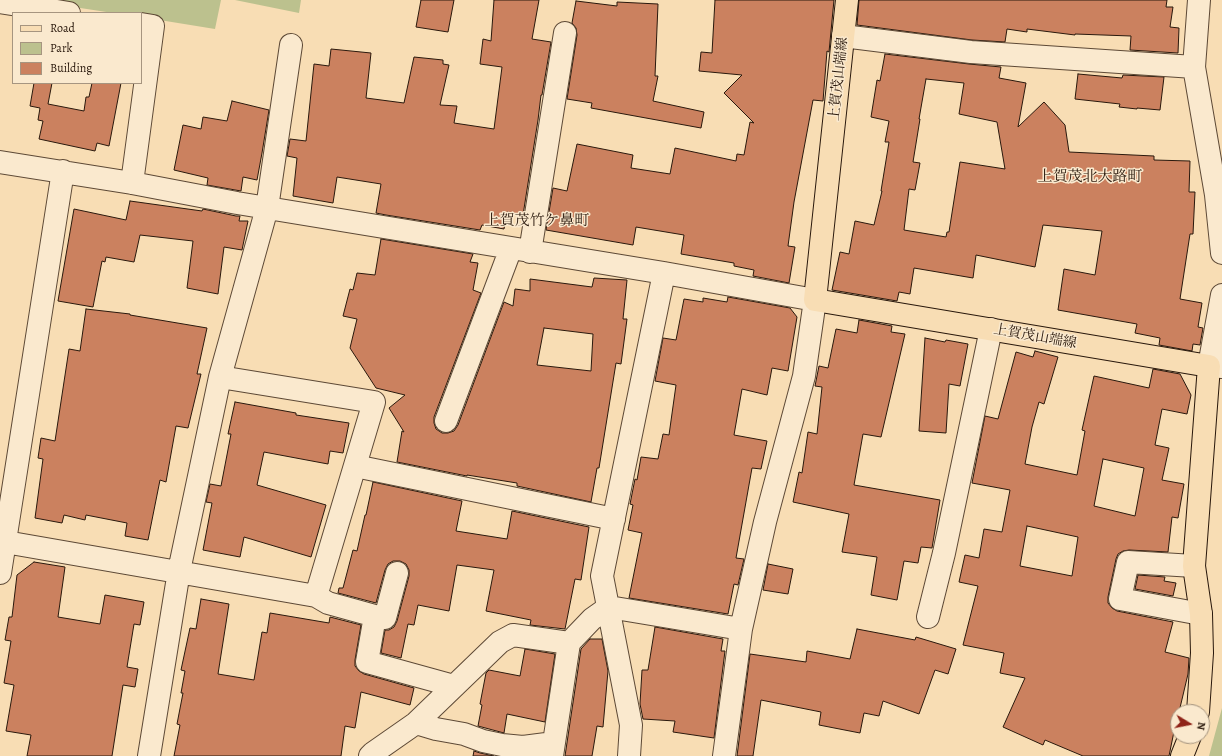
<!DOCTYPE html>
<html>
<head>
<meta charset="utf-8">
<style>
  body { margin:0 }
  #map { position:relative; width:1222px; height:756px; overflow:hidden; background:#f8ddb4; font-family:Alegreya,serif }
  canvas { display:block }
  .legend { position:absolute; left:12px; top:12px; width:130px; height:72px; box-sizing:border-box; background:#fae9ce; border:1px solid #a69580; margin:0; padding:5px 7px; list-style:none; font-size:12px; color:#29180c }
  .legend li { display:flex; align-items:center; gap:8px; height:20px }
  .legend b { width:20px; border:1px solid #a69580 }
  .north { position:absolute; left:1170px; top:704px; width:40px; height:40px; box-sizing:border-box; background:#fae9ce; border:1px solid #a69580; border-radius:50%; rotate:100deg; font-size:11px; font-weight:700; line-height:16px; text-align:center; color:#29180c }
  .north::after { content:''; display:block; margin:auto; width:14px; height:18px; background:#8f2418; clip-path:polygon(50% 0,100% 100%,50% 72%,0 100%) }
</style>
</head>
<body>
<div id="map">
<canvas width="1222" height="756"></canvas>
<ul class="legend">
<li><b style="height:5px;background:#f8ddb4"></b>Road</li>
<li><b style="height:11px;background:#bcc18e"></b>Park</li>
<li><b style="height:11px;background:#cb815f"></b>Building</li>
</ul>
<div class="north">N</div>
</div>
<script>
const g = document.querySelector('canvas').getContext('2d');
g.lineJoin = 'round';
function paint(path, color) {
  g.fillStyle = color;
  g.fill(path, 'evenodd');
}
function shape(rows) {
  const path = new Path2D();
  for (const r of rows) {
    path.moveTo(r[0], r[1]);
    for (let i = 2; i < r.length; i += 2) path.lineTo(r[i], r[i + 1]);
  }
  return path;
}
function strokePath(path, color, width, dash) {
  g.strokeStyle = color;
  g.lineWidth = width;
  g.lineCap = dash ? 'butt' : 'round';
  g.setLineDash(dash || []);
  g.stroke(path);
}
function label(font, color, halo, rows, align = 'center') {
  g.font = font + ' Alegreya,"Noto Serif JP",serif';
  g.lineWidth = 3;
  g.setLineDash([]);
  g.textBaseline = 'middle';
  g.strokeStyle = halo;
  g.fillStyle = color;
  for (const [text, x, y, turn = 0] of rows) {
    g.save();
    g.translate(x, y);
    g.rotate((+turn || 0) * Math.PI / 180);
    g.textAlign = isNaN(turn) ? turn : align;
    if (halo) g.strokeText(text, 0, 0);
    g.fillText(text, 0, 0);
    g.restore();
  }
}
paint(shape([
  [28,0,221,0,215,29,141,17,141,13,113,13],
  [235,0,301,0,299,13],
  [1222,708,1222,756,1209,756]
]), '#bcc18e');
const building = shape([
  [421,0,454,0,448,32,416,27,421,0],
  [494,0,539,0,532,39,551,42,542,95,541,95,538,120,523,215,507,212,504,229,482,225,480,230,386,215,376,213,381,184,337,177,333,203,293,196,297,158,287,156,290,139,306,141,314,64,329,66,331,49,371,53,366,98,404,103,414,57,443,60,443,64,449,65,440,105,457,106,454,123,494,129,502,67,480,64,483,39,491,41,494,0],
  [715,0,834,0,829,52,827,51,823,101,813,100,794,202,788,246,795,247,789,283,753,276,754,270,734,266,734,263,681,254,684,235,636,227,633,245,546,230,553,188,567,191,577,144,633,155,631,168,670,174,675,148,736,161,737,154,744,155,750,122,754,123,724,93,742,75,699,71,701,52,712,53,715,0],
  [859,0,1167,0,1166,7,1173,7,1170,27,1179,28,1178,53,1130,50,1131,36,1075,34,1075,35,1027,29,1027,32,1007,29,1005,42,972,40,857,25,859,0],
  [576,1,617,6,617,2,658,4,655,76,658,76,653,101,704,112,701,128,591,108,592,103,567,99,577,35,576,28,572,23,576,1],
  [885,54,969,64,1001,67,999,78,1026,83,1018,127,1044,102,1065,125,1069,152,1154,156,1154,160,1190,161,1189,192,1195,192,1193,234,1190,234,1180,299,1202,303,1198,327,1203,328,1200,345,1193,344,1192,351,1159,345,1160,338,1135,333,1137,324,1058,310,1064,269,1095,275,1102,231,1043,225,1035,267,976,255,973,278,914,268,910,294,899,292,897,301,832,290,840,252,849,254,855,221,874,225,882,191,881,191,889,142,885,142,889,121,871,117,877,80,880,81,885,54],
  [926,79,964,83,959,114,997,122,1005,169,960,162,949,232,947,232,946,237,904,230,909,189,915,190,920,163,913,162,920,119,919,119,926,79],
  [1078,74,1122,78,1123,75,1164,77,1160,110,1137,108,1137,109,1119,107,1120,104,1075,99,1078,74],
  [34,83,52,83,48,104,84,111,86,97,89,97,92,83,121,83,109,146,97,143,95,151,39,139,43,121,38,120,40,108,30,106,34,83],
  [232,101,269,110,262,153,257,180,243,177,241,191,207,185,208,178,174,170,183,125,201,129,203,117,227,121,232,101],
  [130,201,202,211,203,209,236,216,240,216,239,221,248,221,242,250,224,247,218,294,187,288,193,241,140,235,134,262,106,257,105,262,102,261,93,307,58,301,74,209,126,220,130,201],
  [381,239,473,254,470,262,478,263,473,290,481,293,434,417,434,423,436,429,442,433,448,433,454,431,458,425,504,302,513,306,515,289,530,291,530,279,592,287,594,278,627,280,623,319,627,319,621,364,616,363,599,468,597,468,591,502,517,486,517,483,467,475,467,476,397,462,402,431,404,432,389,408,405,395,376,388,350,348,357,319,343,316,350,289,353,290,357,273,375,275,381,239],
  [544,328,593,334,591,371,537,365,544,328],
  [728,297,790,308,797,317,788,371,772,368,767,395,742,389,734,435,767,441,761,469,752,468,736,558,744,559,738,585,734,584,728,614,629,598,642,533,628,530,633,505,630,504,635,479,637,480,641,457,658,459,663,434,669,435,676,385,655,381,663,338,676,340,684,299,703,302,703,298,727,302,728,297],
  [86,309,130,314,130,315,207,328,197,374,201,374,188,428,176,426,166,482,160,480,148,540,125,536,127,523,86,515,85,520,64,515,62,523,35,518,43,459,38,458,41,438,55,441,69,349,80,351,86,309],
  [859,320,892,326,891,332,905,334,881,437,863,434,854,485,940,500,932,548,921,547,918,563,904,561,897,600,871,595,877,557,842,552,849,514,793,502,799,472,802,473,808,432,817,434,822,387,815,386,819,366,828,368,836,329,857,333,859,320],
  [925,338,945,342,946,340,968,344,960,386,949,384,946,433,919,431,925,338],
  [1035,351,1058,357,1044,404,1039,402,1032,427,1025,464,1077,475,1085,431,1082,430,1094,376,1149,388,1153,369,1180,374,1191,395,1187,414,1162,409,1155,445,1169,448,1162,480,1184,484,1178,518,1172,517,1168,552,1129,550,1123,551,1118,554,1116,559,1108,597,1108,603,1112,608,1117,611,1173,622,1165,652,1189,658,1188,674,1179,712,1178,712,1169,756,1083,756,1045,740,1043,745,1003,727,1025,678,1000,673,1004,653,963,645,978,586,959,582,965,555,979,558,984,529,1002,532,1010,490,972,483,985,416,998,419,1016,352,1033,357,1035,351],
  [1103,459,1144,468,1135,516,1094,506,1103,459],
  [1027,526,1078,537,1072,576,1020,566,1027,526],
  [235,402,296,413,296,415,349,423,343,453,330,451,328,464,264,452,257,485,326,505,311,557,244,537,240,557,203,550,212,503,206,502,210,484,221,486,231,434,228,434,235,402],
  [373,482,462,501,456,531,507,539,512,511,589,527,581,580,575,579,565,629,530,625,531,620,486,611,494,570,457,565,449,611,418,605,414,625,408,624,401,658,381,653,385,630,389,630,394,627,397,621,409,576,409,570,406,564,400,561,393,561,388,564,385,570,376,603,338,593,339,588,343,588,353,550,357,551,365,515,366,515,373,482],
  [34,562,65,567,58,617,100,624,105,595,144,602,140,625,134,624,127,667,138,669,135,687,123,685,112,756,27,756,31,735,6,731,14,685,4,683,11,641,5,640,9,617,12,617,17,575,34,562],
  [768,564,793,569,788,594,763,590,768,564],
  [1138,575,1165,577,1164,581,1176,583,1173,596,1135,589,1138,575],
  [201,599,229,604,218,674,254,680,262,632,267,633,270,613,329,623,330,617,361,625,355,660,355,666,359,671,364,674,414,688,410,705,361,692,355,728,345,726,341,756,174,756,180,725,177,724,183,693,181,693,185,671,181,670,190,628,196,629,201,599],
  [655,627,723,639,721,651,725,651,714,738,673,732,675,721,643,719,640,704,642,670,648,670,655,627],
  [857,629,915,640,916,637,956,649,948,674,935,670,919,714,883,701,879,716,864,713,860,733,819,725,821,712,761,700,753,756,737,756,750,654,806,662,807,651,850,659,857,629],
  [590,639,602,639,608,671,603,727,597,726,592,756,565,756,581,649,590,639],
  [525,649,555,654,545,722,507,714,504,733,478,726,482,705,480,704,486,673,489,670,520,676,525,649],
  [474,751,480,753,494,756,473,756,474,751]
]);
paint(building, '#cb815f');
strokePath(building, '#29180c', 1);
const minor = shape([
  [1199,0,1194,67,1216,195,1222,253],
  [0,2,69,13],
  [843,36,971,52,1194,67],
  [0,162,132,183,237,203,664,273,815,300,804,376,765,522,741,629,724,756],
  [132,183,153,26,141,24],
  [530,252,565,33],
  [1222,295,1209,366,1222,367],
  [446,421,511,248],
  [355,466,614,519],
  [0,541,316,596,374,402,220,377],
  [1194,566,1128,562,1120,599,1201,614],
  [0,573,63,171],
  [316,596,328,603,375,616,367,662,454,686],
  [375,616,385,618,397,573],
  [928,617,944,553,991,329],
  [416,723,436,729,464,734,483,741,502,745,523,747,554,743],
  [149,756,179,571,220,377,267,208,291,45],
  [370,756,373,753,416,723,500,642,513,635,569,643,592,619,609,607,741,629],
  [552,756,569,643],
  [629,756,631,725,602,576,664,273]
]);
const major = shape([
  [847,0,815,300,1209,366,1194,566,1201,614,1202,653,1198,712],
  [1182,756,1190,736]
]);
strokePath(minor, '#5d4936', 24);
strokePath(major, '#29180c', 24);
strokePath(minor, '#fae9ce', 22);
strokePath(major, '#f8ddb4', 22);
label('14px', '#29180c', '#fae9ce', [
  ["上賀茂山端線",839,79,-84],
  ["上賀茂山端線",1035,337,10]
]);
label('15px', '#29180c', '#fae9ce', [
  ["上賀茂北大路町",1090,177],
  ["上賀茂竹ケ鼻町",537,221]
]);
</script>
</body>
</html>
